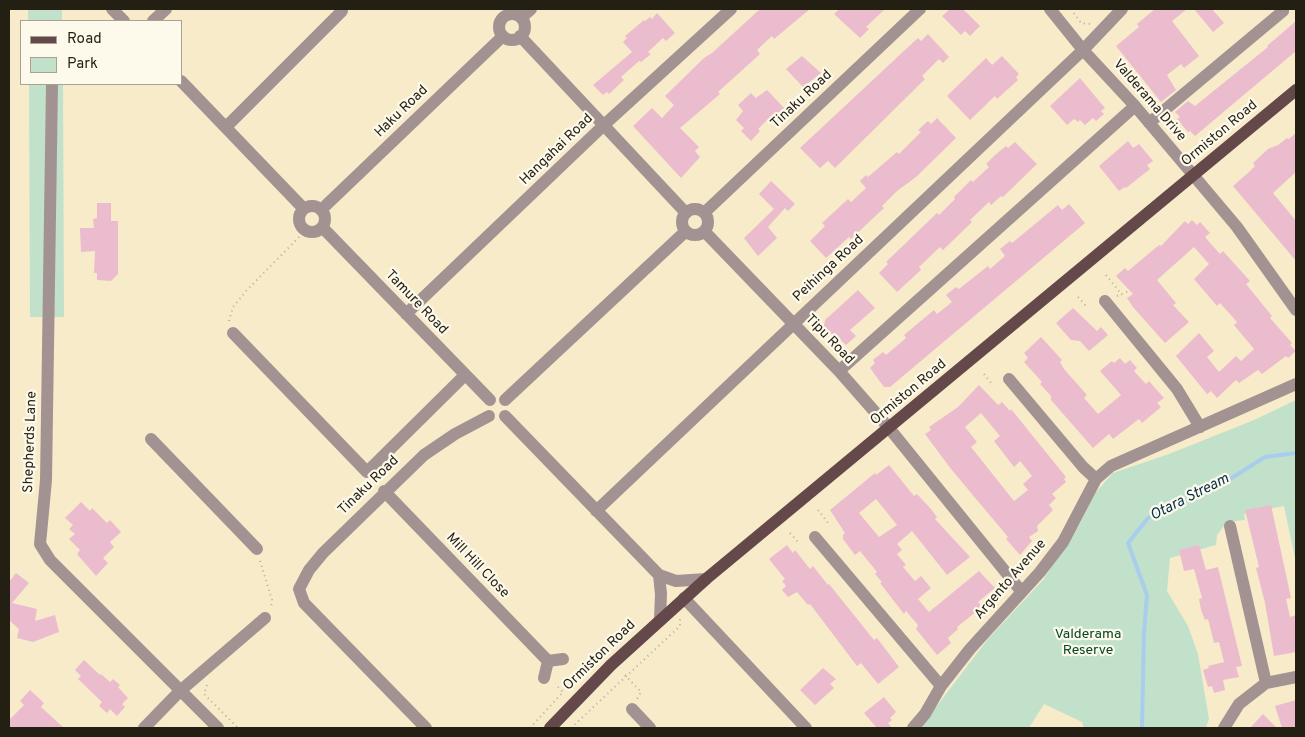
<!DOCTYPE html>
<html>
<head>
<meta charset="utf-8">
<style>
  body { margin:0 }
  #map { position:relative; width:1305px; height:737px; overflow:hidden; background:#f7ebca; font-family:Overpass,sans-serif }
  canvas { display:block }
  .frame { position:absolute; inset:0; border:10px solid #231f13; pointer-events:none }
  .legend { position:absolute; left:20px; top:20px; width:162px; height:65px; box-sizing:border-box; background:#fdf9eb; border:1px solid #a6a295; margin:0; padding:6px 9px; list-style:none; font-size:15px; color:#231f13 }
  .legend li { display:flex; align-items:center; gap:10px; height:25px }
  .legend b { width:25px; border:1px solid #a6a295 }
</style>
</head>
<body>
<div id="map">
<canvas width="1305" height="737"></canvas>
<div class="frame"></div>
<ul class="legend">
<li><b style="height:6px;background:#65494a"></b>Road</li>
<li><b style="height:14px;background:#c2e1ca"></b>Park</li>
</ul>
</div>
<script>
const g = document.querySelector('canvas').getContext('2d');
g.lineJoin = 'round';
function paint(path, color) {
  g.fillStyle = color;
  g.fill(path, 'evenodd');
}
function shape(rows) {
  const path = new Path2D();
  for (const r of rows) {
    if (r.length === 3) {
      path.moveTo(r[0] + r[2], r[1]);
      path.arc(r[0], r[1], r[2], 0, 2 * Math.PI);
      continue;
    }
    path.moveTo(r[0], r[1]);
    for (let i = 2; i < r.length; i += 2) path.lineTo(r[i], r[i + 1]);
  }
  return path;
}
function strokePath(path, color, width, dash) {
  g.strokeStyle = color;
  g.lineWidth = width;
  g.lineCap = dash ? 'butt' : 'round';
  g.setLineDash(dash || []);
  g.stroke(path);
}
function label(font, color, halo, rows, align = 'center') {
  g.font = font + ' Overpass,sans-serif';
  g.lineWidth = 4.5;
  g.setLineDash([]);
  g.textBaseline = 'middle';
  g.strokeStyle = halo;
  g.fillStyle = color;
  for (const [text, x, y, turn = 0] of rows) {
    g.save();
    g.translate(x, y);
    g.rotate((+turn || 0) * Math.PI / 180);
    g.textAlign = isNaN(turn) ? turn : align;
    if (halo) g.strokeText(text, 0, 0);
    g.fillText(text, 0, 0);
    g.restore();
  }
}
paint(shape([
  [28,9,62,9,62,21,28,21],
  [29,84,63,84,64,317,30,317],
  [1296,400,1296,563,1284,506,1244,514,1245,520,1227,522,1217,535,1216,545,1170,558,1167,591,1188,626,1198,654,1209,719,1206,728,1084,728,1082,722,1044,704,1029,728,920,728,988,639,1043,580,1078,527,1095,493,1113,473,1169,454,1254,420]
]), '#c2e1ca');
strokePath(shape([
  [1142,728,1144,633,1147,595,1128,543,1148,518,1219,486,1265,457,1296,453]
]), '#a9cded', 4);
paint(shape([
  [760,9,810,9,774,39,772,36,757,50,760,54,718,92,720,94,680,128,699,147,695,151,700,157,681,178,633,126,652,108,662,118,674,105,665,96,704,58,712,53],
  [839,9,885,9,866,27,869,29,860,38,834,14],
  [950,9,963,9,980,26,970,36,965,31,961,35,942,16],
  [1155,9,1187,9,1172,21,1199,56,1184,68,1181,64,1167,75,1176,90,1161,102,1116,46,1139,27,1137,24],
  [1194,9,1212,9,1224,23,1213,32],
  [657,13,675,33,666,41,663,38,648,52,651,54,641,62,639,61,621,77,624,80,609,94,607,92,603,95,593,85,632,52,623,42,627,38,625,36,644,20,645,21,650,17,652,19],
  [1296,21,1296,51,1195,136,1190,131,1188,132,1177,119,1180,117,1175,112,1188,101,1195,106,1268,47,1267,46],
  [928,34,949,57,943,63,939,59,922,76,925,79,835,168,828,161,820,168,800,148,906,49,918,38,921,41],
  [802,56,821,73,803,87,786,69],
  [1002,56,1019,74,1016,77,1018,80,997,99,995,96,970,120,947,96,986,58,992,65],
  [1080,78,1105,108,1101,111,1104,114,1096,121,1093,118,1085,125,1080,120,1078,122,1074,119,1067,125,1050,106],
  [767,90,784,108,775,116,773,114,758,129,760,131,751,141,741,131,744,128,736,120,743,111,738,105,751,93,756,98],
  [937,118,956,138,916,177,897,191,882,206,884,208,851,239,849,237,826,258,810,241,825,226,822,223,848,199,851,202,866,188,860,181,866,175,868,177,897,152,899,154,921,132,918,130,928,121,931,124],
  [1296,133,1296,172,1273,193,1296,221,1296,261,1233,186,1249,172,1255,166,1253,163,1268,149,1278,145,1287,138,1289,139],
  [1128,141,1133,148,1139,144,1153,161,1147,165,1150,169,1126,188,1125,187,1119,191,1099,166],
  [1015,142,1037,164,1003,197,1001,196,991,205,989,202,970,220,972,222,943,250,940,247,919,267,921,270,897,292,879,273,888,264,886,262,937,213,939,215,955,199,954,197,971,180,973,182,989,167,986,164,995,155,1006,146,1008,148],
  [771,181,795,204,788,211,785,208,768,227,777,238,758,256,744,238,774,209,759,194],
  [97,203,111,203,111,221,118,221,118,274,111,281,97,280,97,273,94,273,95,251,81,252,80,228,94,228,93,219,97,218],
  [1069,204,1085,223,890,387,884,387,870,368,875,363,873,360,883,352,886,355,906,338,904,335,934,310,937,314,952,302,946,295,956,287,959,289,988,266,990,269,1005,256,1000,249,1010,241,1012,243,1058,205,1062,210],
  [1192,220,1197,225,1200,222,1210,233,1205,237,1220,254,1223,251,1250,281,1246,284,1272,316,1270,318,1292,343,1290,345,1296,351,1288,358,1286,356,1262,374,1258,370,1239,383,1236,380,1217,398,1211,391,1207,394,1176,356,1199,333,1214,351,1207,357,1219,372,1236,356,1241,361,1254,349,1234,325,1237,322,1220,303,1217,306,1194,279,1209,264,1194,247,1157,280,1176,303,1173,305,1189,322,1165,343,1133,307,1127,298,1133,294,1116,276,1125,268,1128,271,1159,245,1161,246,1185,221,1188,224],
  [858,290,875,308,850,330,856,336,846,345,839,338,837,340,824,326,825,320],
  [1073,308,1097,331,1101,327,1108,335,1089,351,1080,341,1071,340,1056,323],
  [1041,337,1062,360,1060,362,1064,369,1087,395,1084,398,1098,414,1121,395,1100,371,1112,361,1114,363,1120,358,1125,364,1130,360,1137,368,1134,371,1146,384,1149,381,1164,398,1157,403,1161,407,1142,423,1139,419,1113,439,1109,434,1093,448,1051,400,1051,396,1040,384,1042,382,1024,362,1028,358,1024,353],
  [979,385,998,405,1002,402,1010,411,1011,409,1066,477,1064,479,1066,482,1052,494,1056,498,1049,505,1053,510,1037,526,1038,531,1029,537,1032,541,1020,555,1006,539,1008,537,951,469,925,434,931,430,929,427,958,407],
  [981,413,1000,436,994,441,1014,467,1020,461,1032,476,1023,484,1028,490,1014,501,971,447,977,442,965,427],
  [889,465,914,496,917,494,931,509,937,517,935,519,970,557,947,575,912,531,897,544,902,550,897,554,906,565,903,567,915,581,921,576,931,588,918,599,929,612,979,571,995,588,978,602,982,607,957,627,958,629,948,638,951,643,937,655,916,629,918,625,906,611,904,614,880,583,882,582,875,574,877,572,860,551,855,555,843,539,843,535,845,533,830,510,875,473,876,475],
  [876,499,897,525,879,537,859,513],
  [81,502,90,511,92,508,107,523,110,520,121,532,110,542,114,547,103,558,108,563,96,576,77,554,80,550,69,539,75,534,69,529,73,525,65,518],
  [1271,505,1291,598,1286,599,1290,617,1296,615,1296,652,1274,656,1265,603,1256,568,1259,567,1245,510],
  [787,545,793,553,795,550,810,569,813,566,828,585,829,584,874,640,877,638,899,667,878,684,861,663,857,666,810,604,808,605,797,592,788,597,782,590,786,586,782,581,785,579,769,559],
  [1199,545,1206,570,1218,567,1242,666,1236,667,1239,677,1223,680,1225,690,1214,693,1212,686,1208,687,1203,670,1209,668,1208,666,1224,662,1219,642,1214,643,1208,619,1205,620,1201,610,1199,599,1202,598,1194,569,1184,571,1179,550],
  [16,573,29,583,12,603,37,609,35,621,55,615,59,632,33,642,17,638,19,629,9,620,9,582],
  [84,660,100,675,101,674,110,682,113,679,120,685,118,687,128,698,122,704,125,707,117,716,110,709,107,713,99,706,102,702,78,679,81,676,75,670],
  [823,668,836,679,830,684,834,688,815,705,800,690],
  [30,690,44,703,41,707,64,728,9,728,9,720,24,705,20,701],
  [884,697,896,712,890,718,892,720,888,723,892,728,877,728,864,713],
  [1296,700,1296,728,1282,728,1275,706],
  [1263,714,1277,728,1250,728]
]), '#ebbcce');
strokePath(shape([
  [1071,9,1081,23,1090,24],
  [1106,275,1122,295],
  [1117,296,1129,291],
  [1078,297,1086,306],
  [229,321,233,307,247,290,306,230],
  [984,374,992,384],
  [818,510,828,523],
  [790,533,799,543],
  [260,561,272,600,271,607],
  [625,675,641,692,637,699],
  [207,685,204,694,238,728],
  [530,728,563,692,555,684],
  [571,728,680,626,680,618]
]), '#b7ad93', 2, [1, 4]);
strokePath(shape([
  [112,9,124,21],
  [1050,9,1083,50,1135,106,1237,227,1296,310],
  [512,27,13],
  [521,18,531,9],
  [153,21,166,9],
  [520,36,686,213],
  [181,81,304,209],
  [52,84,46,480,40,544,50,560,218,728],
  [1149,123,1283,11,1282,9],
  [226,127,342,11],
  [312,219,13],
  [695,222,13],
  [321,210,503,36],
  [704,213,920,9],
  [322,227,490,400],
  [704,231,839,371,889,428,1021,591],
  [1105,301,1177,389,1200,427],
  [406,314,604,125,731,9],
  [233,333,367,472,465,375],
  [839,371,1135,106],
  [1009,379,1083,467,1096,479],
  [505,400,686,231],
  [505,416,659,575,676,581,706,579],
  [151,439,257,549],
  [384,491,548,661],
  [596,511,1083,50,1122,9],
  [1230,526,1266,683],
  [815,537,941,686],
  [659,575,661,594,660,619],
  [684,598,806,728],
  [544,678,548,661,563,659],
  [632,709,650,728],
  [144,728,180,691,265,618],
  [426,728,304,603,299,589,309,570,323,553,424,455,455,434,489,416],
  [913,728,925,714,941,686,970,649,1040,572,1063,542,1096,479,1111,466,1296,384],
  [1224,728,1239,704,1266,683,1296,677]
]), '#a39292', 12);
strokePath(shape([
  [550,728,611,665,706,579,1296,90]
]), '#65494a', 12);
label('14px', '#231f13', '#fdf9eb', [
  ["Tinaku Road",802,100,-43],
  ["Valderama Drive",1149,101,49],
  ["Haku Road",402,112,-44],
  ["Ormiston Road",1220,134,-40],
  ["Hangahai Road",557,150,-44],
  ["Peihinga Road",829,269,-43],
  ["Tamure Road",416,303,46],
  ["Tipu Road",829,340,46],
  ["Ormiston Road",909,393,-40],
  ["Shepherds Lane",31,442,-88],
  ["Tinaku Road",369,486,-44],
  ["Mill Hill Close",477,566,46],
  ["Argento Avenue",1011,580,-49],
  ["Ormiston Road",600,656,-44]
]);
label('14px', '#024824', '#fdf9eb', [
  ["Valderama",1088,635],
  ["Reserve",1088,651]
]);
label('italic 15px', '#022e4c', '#fdf9eb', [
  ["Otara Stream",1190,498,-27]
]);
</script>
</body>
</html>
